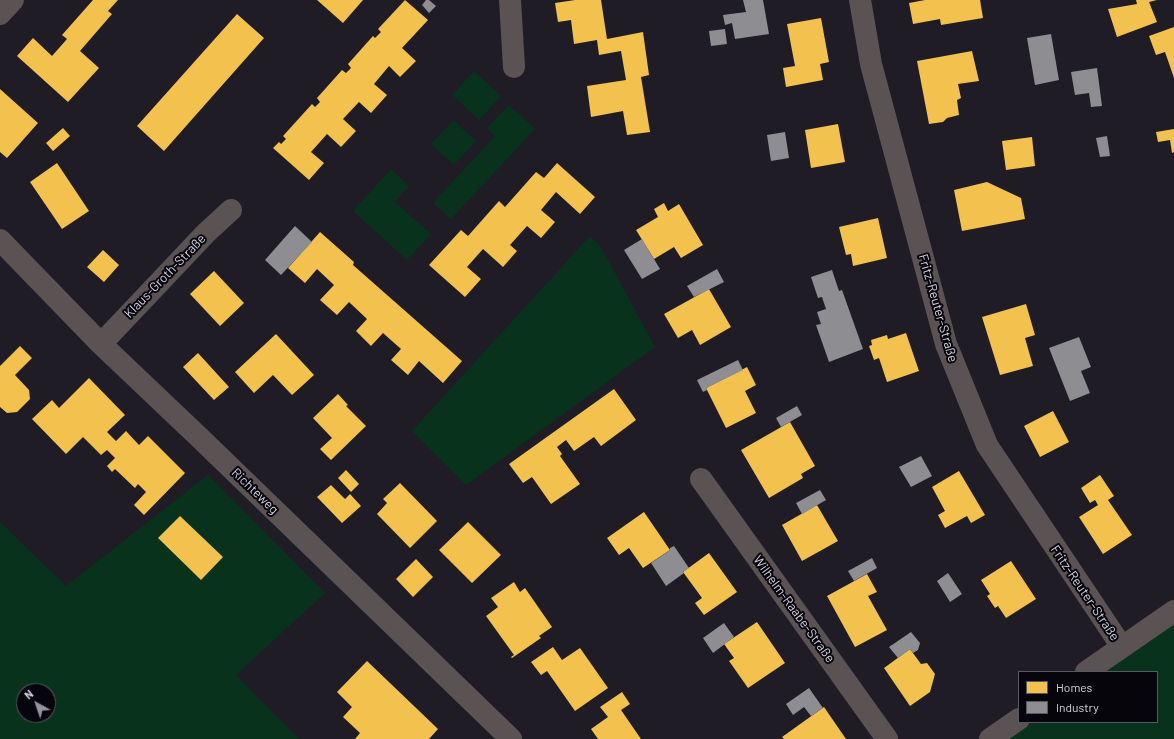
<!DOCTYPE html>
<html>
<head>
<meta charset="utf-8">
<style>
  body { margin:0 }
  #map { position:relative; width:1174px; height:739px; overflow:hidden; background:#1f1c26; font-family:Barlow,sans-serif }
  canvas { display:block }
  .legend { position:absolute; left:1018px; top:671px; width:140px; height:52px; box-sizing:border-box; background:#07050c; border:1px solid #595760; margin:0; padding:5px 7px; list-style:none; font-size:12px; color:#d5d2de }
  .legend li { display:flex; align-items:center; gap:8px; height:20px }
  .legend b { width:20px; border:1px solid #595760 }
  .north { position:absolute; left:16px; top:683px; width:40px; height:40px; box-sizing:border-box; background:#07050c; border:1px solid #595760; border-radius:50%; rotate:320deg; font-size:11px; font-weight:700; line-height:16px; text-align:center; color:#d5d2de }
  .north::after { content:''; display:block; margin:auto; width:14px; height:18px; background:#95929e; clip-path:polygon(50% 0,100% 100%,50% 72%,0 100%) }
</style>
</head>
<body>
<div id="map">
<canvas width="1174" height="739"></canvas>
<ul class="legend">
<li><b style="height:11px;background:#f2c14e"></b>Homes</li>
<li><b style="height:11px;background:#8d8d92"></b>Industry</li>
</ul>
<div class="north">N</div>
</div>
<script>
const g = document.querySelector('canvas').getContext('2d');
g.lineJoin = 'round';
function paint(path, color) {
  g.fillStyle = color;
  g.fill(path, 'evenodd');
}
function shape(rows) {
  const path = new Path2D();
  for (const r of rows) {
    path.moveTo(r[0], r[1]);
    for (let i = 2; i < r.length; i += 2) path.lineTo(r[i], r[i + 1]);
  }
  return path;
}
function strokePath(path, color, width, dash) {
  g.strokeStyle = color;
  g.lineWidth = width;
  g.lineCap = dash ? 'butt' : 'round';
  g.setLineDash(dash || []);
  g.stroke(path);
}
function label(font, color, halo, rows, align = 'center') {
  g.font = font + ' Barlow,sans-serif';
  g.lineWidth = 4;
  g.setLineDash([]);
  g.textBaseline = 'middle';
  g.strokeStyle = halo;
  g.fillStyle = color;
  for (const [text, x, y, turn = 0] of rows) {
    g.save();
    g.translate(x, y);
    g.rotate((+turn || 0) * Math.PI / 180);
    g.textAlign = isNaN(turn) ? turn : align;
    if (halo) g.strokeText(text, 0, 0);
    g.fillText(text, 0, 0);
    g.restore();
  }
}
paint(shape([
  [474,71,501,96,479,120,452,95],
  [509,105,535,129,451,219,433,203,495,136,487,128],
  [453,120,476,141,454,165,431,144],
  [391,169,409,186,395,202,431,234,407,260,353,211],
  [590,236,601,247,655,347,466,485,412,431],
  [208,475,325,593,236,675,299,739,0,739,0,522,66,586],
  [24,691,48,691,48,715,24,715],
  [1174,619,1174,739,993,739,1019,722,1157,722,1157,672,1094,672]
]), '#09321d');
paint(shape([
  [93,0,118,0,108,11,112,14,80,51,99,68,68,102,17,56,33,38,52,56,67,39,62,35],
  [317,0,363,0,343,23],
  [405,0,428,20,402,48,416,61,400,77,389,66,374,84,387,95,371,113,359,102,343,119,356,131,341,147,327,134,311,152,324,163,309,180,273,148,279,142,281,144,286,139,283,136,312,104,315,107,320,102,317,98,342,70,346,73,351,68,348,64,373,36,375,38,381,32,378,29],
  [575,0,601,0,607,39,643,32,649,75,641,77,650,132,627,135,623,111,591,117,587,86,626,80,621,51,599,55,597,40,574,44,571,20,558,22,555,3],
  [925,0,980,0,983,18,941,25,940,19,913,24,909,3],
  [1136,0,1157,0,1149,2,1157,22,1117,37,1108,9,1137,4],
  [237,14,264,38,164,151,137,126],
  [821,18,829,62,820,64,823,80,786,87,783,68,795,66,787,24],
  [1174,27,1174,78,1165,52,1156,55,1149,36],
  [972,51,979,81,958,84,961,98,957,100,959,115,947,118,943,122,929,124,917,61],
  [0,89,38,123,7,158,0,152],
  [838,124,845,162,811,168,805,130],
  [63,128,70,136,53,151,46,143],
  [1174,129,1174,152,1172,153,1170,140,1158,142,1156,132],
  [1032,137,1035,166,1006,170,1002,141],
  [57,163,89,211,62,229,30,182],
  [557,163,595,197,580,214,556,192,541,210,555,222,541,238,527,226,510,245,517,251,503,267,483,249,467,267,481,279,465,297,429,265,461,230,468,236,499,201,505,207,536,172,544,178],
  [987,182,1021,198,1025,219,962,231,954,190],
  [664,203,668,211,679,204,703,245,681,258,674,247,654,259,636,230,658,217,654,209],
  [878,218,887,258,853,266,851,254,846,255,839,227],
  [320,232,354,262,353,265,462,361,443,383,419,361,408,375,391,360,401,349,383,333,371,346,356,331,367,319,349,302,337,315,320,300,334,285,317,269,305,283,288,268],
  [103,250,119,265,104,282,87,267],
  [214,271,244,303,220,326,190,294],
  [709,289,731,327,700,345,692,330,678,338,664,314],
  [1026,304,1035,335,1025,338,1033,366,1000,375,982,317],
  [906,333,919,371,887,382,879,358,874,360,869,346,872,345,871,340,887,335,888,339],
  [276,334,314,375,292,395,273,375,254,393,235,372],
  [20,346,32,358,15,375,29,390,30,399,17,412,7,413,0,407,0,366],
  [198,353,229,387,214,400,183,367],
  [747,367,756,385,745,391,756,413,726,428,706,388],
  [89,378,125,415,107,432,116,441,126,431,139,445,148,436,185,473,144,515,134,505,146,492,138,484,135,488,115,469,112,472,107,466,115,458,107,450,101,455,83,437,66,454,32,419,52,400,59,408],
  [614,389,636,420,601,446,594,437,574,451,566,440,557,447,562,454,560,456,580,484,551,504,532,477,523,483,509,464],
  [338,394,348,405,346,406,366,426,331,460,320,449,332,438,313,418],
  [1053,411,1069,442,1040,457,1024,426],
  [790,422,815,466,801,474,803,478,769,498,741,450],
  [346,470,359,484,351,492,338,478],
  [959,471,985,515,971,523,967,516,945,528,938,515,945,511,932,487],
  [1100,475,1114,496,1108,500,1132,535,1103,554,1079,517,1098,505,1095,500,1090,503,1081,488],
  [400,483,437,521,410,548,377,514,387,503,383,499],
  [331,485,345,499,350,494,361,506,342,523,317,497],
  [817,505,838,541,802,561,782,525],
  [644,512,670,550,643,568,629,548,619,555,607,538],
  [180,516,223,557,201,580,158,538],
  [468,522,501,555,472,583,439,550],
  [709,553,737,592,704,615,695,603,702,598,683,572],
  [416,559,433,577,413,597,396,579],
  [1011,561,1036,599,1006,618,998,606,995,608,987,596,990,594,981,580],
  [867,574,877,592,868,596,887,630,855,647,827,596],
  [514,582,520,592,525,588,552,627,539,636,541,638,512,658,511,657,514,655,486,616,498,607,491,598],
  [757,622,785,663,748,688,729,661,734,658,724,644],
  [553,647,562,660,580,648,608,688,575,711,547,671,541,675,531,662],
  [910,649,921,664,927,663,935,674,930,692,910,706,884,668],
  [367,661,438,729,429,739,355,739,360,733,343,717,352,707,337,692],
  [622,692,630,704,621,710,641,739,598,739,591,729,608,717,600,707],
  [824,707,846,739,784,739,782,737]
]), '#f2c14e');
paint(shape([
  [426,0,429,0,436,6,429,13,422,5],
  [743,0,763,0,769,34,735,39,732,23,725,25,723,15,746,12],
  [725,29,727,44,711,46,709,31],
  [1051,34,1059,80,1035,85,1027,38],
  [1097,68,1102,106,1091,107,1089,93,1075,95,1071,72],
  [785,132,789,158,771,161,767,135],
  [1107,136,1110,156,1100,157,1096,138],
  [295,226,312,242,281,275,265,260],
  [642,239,660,269,642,279,624,250],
  [717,269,724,282,694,297,687,286],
  [832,270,839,291,842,290,863,349,829,362,816,325,821,324,817,312,826,309,822,297,818,298,811,277],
  [1079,337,1091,367,1081,371,1090,393,1070,401,1049,348],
  [738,360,743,370,706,388,707,390,703,392,697,380],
  [797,406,802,415,781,427,776,418],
  [921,456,932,476,911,487,899,467],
  [820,490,826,500,802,514,796,503],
  [674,546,689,568,683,572,684,573,666,586,651,563,670,550,670,548],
  [872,558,877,568,854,581,848,571],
  [948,573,962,594,950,602,937,581],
  [724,623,734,637,713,653,703,638],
  [911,632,920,643,918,650,913,653,910,649,898,658,889,647],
  [809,688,823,708,811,716,804,707,793,715,786,704]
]), '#8d8d92');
strokePath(shape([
  [510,0,514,67],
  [860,0,871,64,946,344,987,445,1122,647],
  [0,14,13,0],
  [0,240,101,344,201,439,511,739],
  [101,344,206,233,231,210],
  [701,479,887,739],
  [1086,672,1174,611],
  [990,739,1019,719]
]), '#5b5254', 22);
label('13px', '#d5d2de', '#07050c', [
  ["Klaus-Groth-Straße",165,276,-46],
  ["Fritz-Reuter-Straße",938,308,74],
  ["Richteweg",255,491,44],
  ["Fritz-Reuter-Straße",1085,593,56],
  ["Wilhelm-Raabe-Straße",794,609,54]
]);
</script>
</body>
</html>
